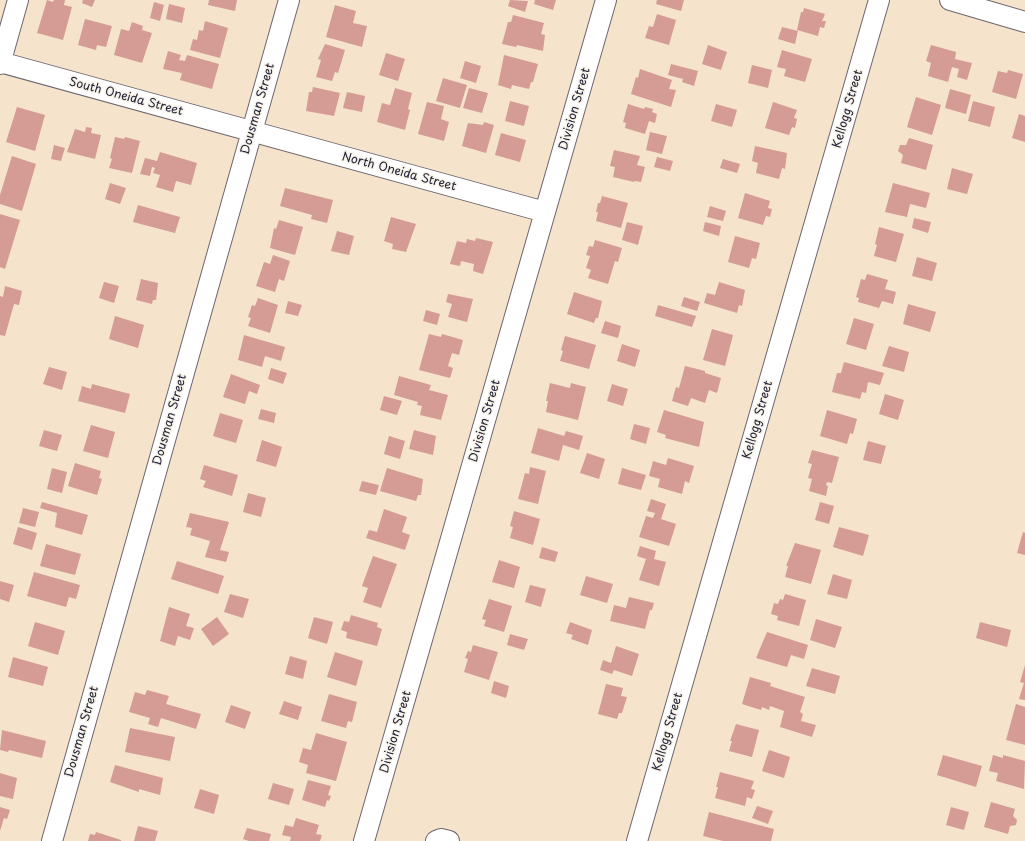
<!DOCTYPE html>
<html>
<head>
<meta charset="utf-8">
<style>
  body { margin:0 }
  canvas { display:block; background:#f5e3cc }
</style>
</head>
<body>
<canvas width="1025" height="841"></canvas>
<script>
const g = document.querySelector('canvas').getContext('2d');
g.lineJoin = 'round';
function paint(path, color) {
  g.fillStyle = color;
  g.fill(path, 'evenodd');
}
function shape(rows) {
  const path = new Path2D();
  for (const r of rows) {
    path.moveTo(r[0], r[1]);
    for (let i = 2; i < r.length; i += 2) path.lineTo(r[i], r[i + 1]);
  }
  return path;
}
function strokePath(path, color, width, dash) {
  g.strokeStyle = color;
  g.lineWidth = width;
  g.lineCap = dash ? 'butt' : 'round';
  g.setLineDash(dash || []);
  g.stroke(path);
}
function label(font, color, halo, rows, align = 'center') {
  g.font = font + ' "Playpen Sans",sans-serif';
  g.lineWidth = 3;
  g.setLineDash([]);
  g.textBaseline = 'middle';
  g.strokeStyle = halo;
  g.fillStyle = color;
  for (const [text, x, y, turn = 0] of rows) {
    g.save();
    g.translate(x, y);
    g.rotate((+turn || 0) * Math.PI / 180);
    g.textAlign = isNaN(turn) ? turn : align;
    if (halo) g.strokeText(text, 0, 0);
    g.fillText(text, 0, 0);
    g.restore();
  }
}
paint(shape([
  [47,0,53,2,54,0,65,0,64,5,72,7,63,40,37,33],
  [83,0,95,0,92,7,82,3],
  [209,0,237,0,235,11,208,5],
  [510,0,528,1,525,12,508,6],
  [535,0,556,0,553,10,534,4],
  [657,0,684,0,681,11,656,4],
  [154,2,164,5,160,21,150,18],
  [169,4,185,8,182,23,166,19],
  [335,5,356,11,353,23,367,26,362,47,326,37],
  [804,8,825,14,822,21,826,21,824,28,820,27,818,36,797,30,801,12,803,12],
  [657,14,676,20,669,45,645,38,649,26,653,27],
  [513,15,544,23,541,34,545,35,543,51,517,45,516,47,502,44,508,22,511,22],
  [85,19,112,26,106,47,97,45,96,50,78,45],
  [205,21,228,28,220,58,190,50,193,39,197,40,199,30,203,31],
  [132,22,143,26,142,30,152,33,142,63,114,55,121,29,129,31],
  [782,27,798,31,795,44,778,39],
  [325,44,345,50,338,73,335,72,332,81,316,77,321,60,318,59],
  [708,45,727,52,721,70,702,64],
  [931,45,956,52,955,59,972,63,967,80,957,77,959,69,952,67,948,82,928,76,931,63,926,61],
  [782,50,812,59,805,82,784,76,786,69,777,67],
  [168,51,181,55,179,60,185,61,187,55,219,64,212,89,180,80,182,73,163,69],
  [386,53,405,59,398,81,379,75],
  [504,55,538,64,533,82,531,82,529,89,512,85,511,89,498,85],
  [465,61,481,66,476,83,460,78],
  [671,64,698,71,694,86,682,82,683,79,668,75],
  [752,65,772,70,768,88,748,83],
  [640,69,672,80,669,89,676,90,671,107,631,94,636,77,638,78],
  [1008,70,1023,74,1016,99,992,92,998,71,1007,73],
  [443,78,467,85,460,108,436,101],
  [313,87,340,93,334,116,306,111,309,92,312,92],
  [395,88,412,93,408,109,410,110,405,130,377,122,382,103,390,105],
  [469,88,488,93,482,113,463,108],
  [950,89,971,95,966,114,945,108],
  [347,92,365,96,362,112,343,108],
  [916,97,941,105,932,135,907,127],
  [510,101,529,106,524,126,505,121],
  [973,101,995,107,990,127,968,121],
  [427,102,444,106,441,119,449,122,444,141,418,134],
  [773,102,797,110,794,118,797,119,795,128,792,127,789,135,765,128],
  [628,104,644,109,645,107,653,109,652,112,657,114,655,123,649,121,645,134,625,128,626,123,623,122],
  [716,104,737,110,732,127,711,121],
  [17,107,45,115,35,151,6,142],
  [1019,114,1025,116,1025,142,1012,138],
  [484,122,494,125,486,153,462,146,468,123,483,125],
  [86,127,92,128,91,133,101,135,95,159,67,152,75,129,85,132],
  [650,132,667,136,662,154,646,150],
  [501,133,526,140,520,162,495,155],
  [115,137,124,139,125,137,140,141,132,173,109,168,112,159,110,158],
  [909,138,933,145,926,170,901,163,903,155,898,151,900,145,906,145],
  [54,145,65,148,61,161,51,159],
  [755,146,787,153,785,169,782,168,779,179,756,173,758,163,752,161],
  [614,150,640,156,637,165,645,167,641,182,634,181,634,182,613,177,615,167,610,166],
  [160,152,197,163,191,185,176,181,173,192,156,187,160,175,153,173,155,168,152,167,150,176,140,174,145,158,157,161],
  [12,156,36,164,22,211,0,204,0,195],
  [657,157,673,161,670,171,654,167],
  [723,159,740,164,737,173,720,168],
  [952,168,973,174,967,194,947,189],
  [110,183,126,188,120,204,105,199],
  [893,183,930,193,926,208,910,204,907,217,885,212],
  [285,188,333,200,327,223,311,219,312,215,280,206],
  [745,193,770,201,768,208,772,209,770,217,766,216,763,225,738,218],
  [602,196,628,203,621,228,596,221,598,212,596,212,598,203,600,203],
  [138,205,180,217,175,233,133,222],
  [710,206,726,211,723,221,707,217],
  [0,214,20,220,5,269,0,267],
  [391,217,416,224,406,252,392,249,393,244,384,241],
  [914,218,931,222,928,233,912,228],
  [279,220,303,227,295,255,270,248,274,228,276,229],
  [627,222,643,226,638,245,622,240],
  [705,222,721,226,719,236,703,231],
  [879,227,904,234,896,262,874,256,877,245,875,244],
  [337,231,354,236,349,255,331,251],
  [735,236,760,243,756,259,752,258,749,268,728,262],
  [476,238,493,242,483,274,473,271,474,264,461,261,460,266,450,264,457,241,466,243,467,239,475,241],
  [595,240,622,248,618,262,615,261,608,284,588,278,591,270,586,268,590,256,586,255,589,246,593,247],
  [273,255,290,261,284,281,279,279,275,292,256,286,264,262,270,264],
  [917,257,937,263,932,281,912,276],
  [867,274,888,280,885,289,896,292,893,304,882,301,879,308,858,302,859,298,856,297,861,279,865,280],
  [141,279,158,283,156,300,153,300,152,304,136,300],
  [104,282,119,286,114,303,99,298],
  [719,282,745,290,742,306,739,305,737,313,704,303,707,293,715,295],
  [5,286,22,291,19,305,14,304,5,336,0,335,0,296,3,297],
  [574,292,602,301,598,318,596,318,594,323,567,314],
  [448,294,473,299,467,322,448,317,452,304,446,302],
  [684,297,700,302,697,311,681,306],
  [258,298,278,305,270,333,248,326,251,318,248,317,252,305,255,306],
  [288,301,302,305,298,316,285,313],
  [908,304,936,312,930,332,903,324],
  [658,305,696,316,692,327,655,316],
  [426,310,440,314,437,325,423,321],
  [115,316,144,325,138,348,109,339],
  [854,318,874,324,866,350,846,344],
  [605,321,621,326,618,338,601,333],
  [712,329,733,335,725,366,703,360],
  [429,334,441,337,442,334,463,340,459,355,452,353,448,366,453,368,450,378,419,370],
  [244,335,285,347,281,361,265,356,262,367,238,360],
  [565,336,596,345,589,369,560,361,563,351,561,350],
  [622,344,640,350,635,367,617,361],
  [889,346,909,352,904,372,882,366],
  [844,362,884,373,880,385,868,382,866,393,862,392,860,399,832,392,837,373,841,373],
  [685,366,705,371,705,373,721,378,717,393,709,390,705,403,691,398,688,406,672,401,676,387,679,388],
  [49,367,67,372,62,390,43,384],
  [271,368,287,373,283,384,268,379],
  [231,374,260,385,257,394,249,391,245,404,223,397],
  [399,376,431,385,429,390,448,395,441,420,420,415,422,406,417,405,418,402,394,395],
  [550,383,570,388,571,383,586,387,578,420,546,412,548,401,546,401],
  [92,384,130,394,125,413,78,401,82,386,91,389],
  [612,384,628,389,623,406,607,401],
  [885,394,904,400,898,420,879,414],
  [384,396,402,401,397,415,380,410],
  [261,409,276,413,274,423,258,419],
  [664,410,704,422,699,447,665,438,666,435,657,432],
  [827,410,857,419,853,434,850,433,847,444,820,436],
  [220,413,243,420,236,443,213,436],
  [634,424,650,428,646,444,630,439],
  [91,425,115,432,108,458,83,451],
  [538,428,564,436,566,431,583,436,579,450,563,445,559,461,531,453],
  [44,430,62,435,57,451,39,446],
  [414,430,436,436,433,455,409,449],
  [389,436,405,441,400,459,384,454],
  [262,440,282,447,276,467,256,461],
  [868,441,886,446,881,464,863,460],
  [812,450,839,457,832,483,827,482,826,485,828,486,826,496,809,491,812,479,808,478,812,464,808,463],
  [587,453,605,459,599,479,580,473],
  [668,458,694,466,689,483,685,481,682,494,658,487,660,479,649,476,653,461,666,465],
  [75,463,101,471,99,478,102,479,97,495,68,486],
  [204,465,238,475,232,496,203,487,206,481,200,479],
  [530,467,546,471,538,504,518,499,525,473,529,474],
  [52,468,67,472,62,493,47,489],
  [387,468,423,479,421,495,418,495,416,501,380,491],
  [622,468,646,475,641,490,618,484],
  [362,481,379,485,376,495,359,491],
  [248,493,266,498,261,517,243,512],
  [651,499,666,504,661,519,676,524,669,546,639,537,646,516,653,518,655,513,647,511],
  [42,502,88,515,82,535,55,527,57,513,40,508],
  [820,502,834,506,829,524,815,520],
  [23,508,39,512,35,527,19,523],
  [384,509,407,517,402,532,410,535,405,550,366,538,369,530,377,532],
  [514,511,540,519,533,545,510,538,513,527,510,526],
  [190,513,229,522,220,550,229,552,226,562,205,557,210,541,190,535,192,528,186,527],
  [18,527,37,533,32,550,13,544],
  [839,527,869,535,863,556,833,547],
  [1023,532,1025,533,1025,555,1017,553],
  [795,543,821,550,811,584,785,577,788,566,786,566],
  [46,544,81,554,75,575,40,566],
  [640,546,656,551,654,559,666,562,659,586,639,580,646,559,637,556],
  [542,547,558,552,555,562,539,558],
  [373,556,397,564,381,608,363,602,368,588,362,586],
  [499,560,520,567,514,588,492,582],
  [177,561,224,576,218,594,171,579],
  [34,572,80,585,76,599,69,597,66,607,27,596],
  [833,574,852,580,847,599,827,594],
  [586,576,613,584,607,603,580,595],
  [0,581,14,585,9,602,0,599],
  [530,585,546,589,541,607,525,602],
  [230,594,249,599,243,618,224,612],
  [785,594,806,600,799,626,777,620,778,616,771,614,774,603,778,604,780,599,783,600],
  [629,597,654,603,652,610,650,610,645,629,610,621,614,605,626,608],
  [489,599,512,606,504,632,484,626,486,620,482,619],
  [169,607,190,614,186,626,194,628,190,640,178,636,175,646,160,641],
  [351,615,378,623,377,627,382,629,377,646,346,638,347,632,341,630,344,621,349,622],
  [217,617,229,634,213,646,201,629],
  [314,617,333,622,327,644,308,638],
  [816,619,842,627,835,648,810,640],
  [35,622,65,631,58,655,28,646],
  [570,622,592,630,588,645,571,639,573,635,566,633],
  [980,622,1011,630,1007,647,976,638],
  [767,632,808,645,804,659,791,655,787,667,756,658],
  [510,634,528,639,524,650,507,645],
  [473,645,498,652,489,680,464,672,468,659,465,658,468,651,471,652],
  [616,646,639,654,632,676,614,670,612,674,600,670,603,660,611,663],
  [335,652,363,661,356,686,327,677],
  [290,656,307,661,303,679,285,674],
  [13,657,48,667,43,686,8,677],
  [1025,665,1025,700,1019,699,1024,683,1020,682],
  [812,668,840,676,835,694,806,686],
  [750,677,771,683,770,686,805,697,800,712,803,714,801,721,816,725,812,737,780,727,784,711,770,706,769,710,762,707,761,710,742,704],
  [494,681,509,686,506,698,491,693],
  [606,684,623,688,621,696,627,697,622,713,619,713,617,719,598,714],
  [147,690,169,696,166,704,201,714,196,729,161,718,158,727,148,724,150,718,129,712,135,692,145,695],
  [329,694,357,702,352,722,348,721,346,728,321,721],
  [284,701,302,707,298,720,279,714],
  [1016,704,1025,707,1025,745,1006,740],
  [231,705,251,712,245,729,225,722],
  [736,724,759,730,752,757,729,751,732,741,730,741],
  [130,728,175,737,170,761,125,752],
  [2,730,46,741,42,758,9,750,8,752,0,750],
  [316,733,347,742,336,781,306,773,308,765,299,762,303,748,311,750],
  [769,750,790,757,784,778,762,771],
  [943,755,982,766,976,787,937,775],
  [993,755,1003,758,1003,755,1025,761,1024,789,996,781,998,773,989,771],
  [115,765,163,778,160,795,139,789,139,792,110,782],
  [720,772,754,781,751,789,755,790,752,799,747,797,745,806,715,798,718,787,716,787],
  [0,773,17,778,13,799,0,796],
  [308,780,331,786,328,795,331,796,329,801,327,800,325,807,302,800],
  [273,783,294,789,289,805,268,799],
  [200,789,219,795,214,814,194,808],
  [991,802,1015,809,1013,816,1017,820,1016,825,1010,826,1008,834,984,827],
  [757,806,773,811,768,824,752,818],
  [0,807,10,810,7,819,4,818,0,831],
  [951,807,969,812,964,830,946,825],
  [709,812,774,829,771,841,723,841,703,836],
  [296,818,319,825,316,834,322,835,320,841,290,841,291,837,282,835,285,825,293,827],
  [138,826,158,831,155,841,134,841],
  [247,828,271,834,269,841,249,841,243,839],
  [96,832,121,840,121,841,88,841,90,834,95,835]
]), '#d49c95');
const minor = shape([
  [950,0,1025,22],
  [0,62,545,212],
  [0,64,18,0],
  [52,841,289,0],
  [364,841,606,0],
  [436,841,441,839,449,841],
  [637,841,879,0]
]);
strokePath(minor, '#6c666e', 22);
strokePath(minor, '#fff', 20);
label('12px', '#22223b', '#f7f3e8', [
  ["South Oneida Street",126,97,15],
  ["Dousman Street",258,109,-74],
  ["Division Street",575,109,-74],
  ["Kellogg Street",848,109,-74],
  ["North Oneida Street",399,172,15],
  ["Dousman Street",170,420,-74],
  ["Kellogg Street",758,420,-74],
  ["Division Street",485,421,-74],
  ["Dousman Street",82,732,-74],
  ["Division Street",396,732,-74],
  ["Kellogg Street",668,732,-74]
]);
</script>
</body>
</html>
